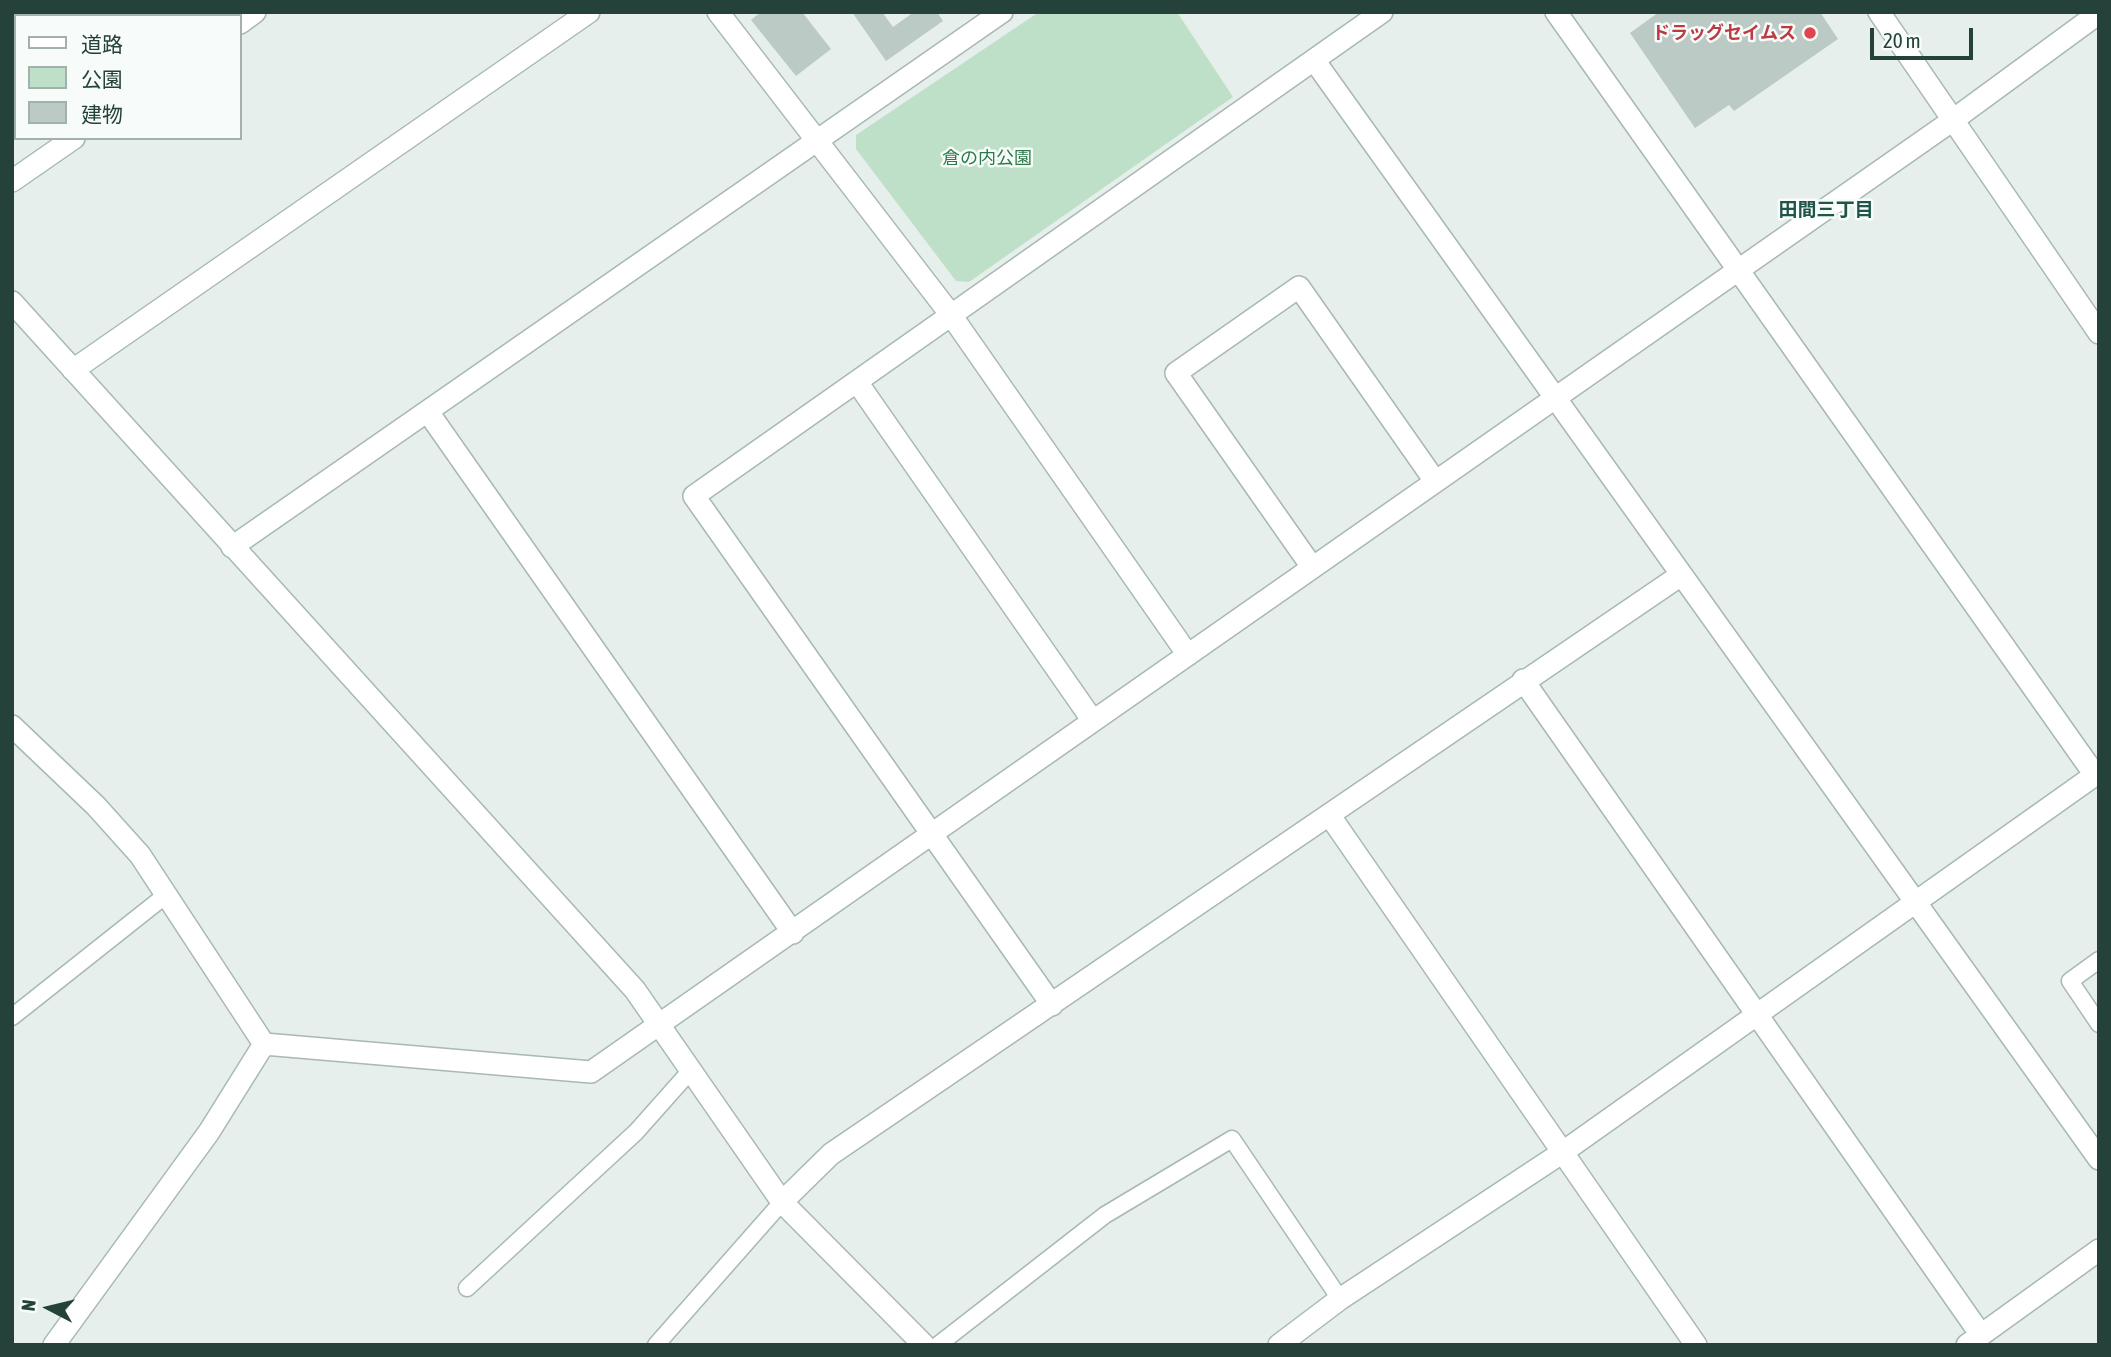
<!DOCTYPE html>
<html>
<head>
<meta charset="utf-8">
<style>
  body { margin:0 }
  #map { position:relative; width:2111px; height:1357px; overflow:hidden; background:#e6efeb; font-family:"Asap Condensed","Noto Sans JP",sans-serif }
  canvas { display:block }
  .frame { position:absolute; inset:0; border:14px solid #24423a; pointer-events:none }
  .legend { position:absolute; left:14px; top:14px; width:228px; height:126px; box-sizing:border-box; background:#f7fbf9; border:2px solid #a3b1ad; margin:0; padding:9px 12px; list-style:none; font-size:21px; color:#24423a }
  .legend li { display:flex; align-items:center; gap:14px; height:35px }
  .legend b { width:35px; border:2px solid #a3b1ad }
  .north { position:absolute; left:14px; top:1273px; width:70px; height:70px; -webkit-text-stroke:5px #f7fbf9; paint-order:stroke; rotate:277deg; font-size:19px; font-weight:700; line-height:28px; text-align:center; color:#24423a }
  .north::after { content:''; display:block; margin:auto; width:24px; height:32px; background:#24423a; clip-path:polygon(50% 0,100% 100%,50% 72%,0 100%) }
  .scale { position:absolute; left:1870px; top:28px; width:103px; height:32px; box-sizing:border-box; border:4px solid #24423a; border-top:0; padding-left:9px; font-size:21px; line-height:24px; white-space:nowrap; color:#24423a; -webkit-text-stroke:5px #f7fbf9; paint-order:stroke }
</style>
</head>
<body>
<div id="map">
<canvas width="2111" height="1357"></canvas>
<div class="frame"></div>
<ul class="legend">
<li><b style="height:9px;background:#fff"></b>道路</li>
<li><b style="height:19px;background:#bfe0c8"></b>公園</li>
<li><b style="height:19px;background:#bbcac4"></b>建物</li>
</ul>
<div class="north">N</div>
<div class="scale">20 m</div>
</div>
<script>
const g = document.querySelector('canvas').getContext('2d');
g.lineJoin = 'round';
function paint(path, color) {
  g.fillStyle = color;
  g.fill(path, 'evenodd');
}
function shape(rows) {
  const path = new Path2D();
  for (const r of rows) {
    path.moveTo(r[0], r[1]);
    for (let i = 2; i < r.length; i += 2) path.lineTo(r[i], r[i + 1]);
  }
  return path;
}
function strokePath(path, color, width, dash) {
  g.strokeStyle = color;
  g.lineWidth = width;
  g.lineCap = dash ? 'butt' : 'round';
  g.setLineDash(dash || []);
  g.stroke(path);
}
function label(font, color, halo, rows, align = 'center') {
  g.font = font + ' "Asap Condensed","Noto Sans JP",sans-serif';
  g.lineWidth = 5;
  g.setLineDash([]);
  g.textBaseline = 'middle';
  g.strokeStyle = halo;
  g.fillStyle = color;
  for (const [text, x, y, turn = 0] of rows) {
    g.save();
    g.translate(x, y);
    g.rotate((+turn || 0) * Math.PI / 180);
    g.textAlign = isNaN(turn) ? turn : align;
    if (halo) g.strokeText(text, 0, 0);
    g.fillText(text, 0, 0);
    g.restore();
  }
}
paint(shape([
  [1039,12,1177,12,1233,97,969,282,956,281,856,149,856,135]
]), '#bfe0c8');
paint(shape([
  [761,12,802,12,831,49,796,76,751,20],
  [852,12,882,12,893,27,914,12,937,12,943,21,886,61],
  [1659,12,1820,12,1838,39,1734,111,1729,105,1695,128,1630,33]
]), '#bbcac4');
const service = shape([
  [2099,960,2070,981,2099,1024],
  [12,1017,166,895],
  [467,1288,636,1132,692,1069],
  [656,1345,782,1202],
  [938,1345,1105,1215,1232,1139,1340,1299]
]);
const minor = shape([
  [718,12,951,315,1188,655],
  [1314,60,2099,1159],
  [12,302,635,990,782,1202,924,1345],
  [73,370,589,12],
  [857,382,1093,721],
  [428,412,793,933],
  [232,547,1002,12],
  [1312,567,1176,373,1299,287,1435,481],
  [1523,680,1981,1335],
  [12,726,96,806,140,855,264,1044,591,1072,1953,120,2099,13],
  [1330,816,1696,1345],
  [1052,1005,694,496,1382,12],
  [782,1202,831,1154,1681,575],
  [54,1345,209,1132,264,1044],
  [1279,1345,1340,1299,1563,1152,2095,775,1556,12],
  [1967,1345,2099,1250]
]);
const tertiary = shape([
  [1879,12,2099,333],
  [240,23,255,12],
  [12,181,74,138]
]);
strokePath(service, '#a8b8b2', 19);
strokePath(minor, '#a8b8b2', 24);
strokePath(tertiary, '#a8b8b2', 24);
strokePath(service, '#fff', 16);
strokePath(minor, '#fff', 21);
strokePath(tertiary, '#fff', 21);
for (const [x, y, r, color] of [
  [1810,33,7,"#e0444e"]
]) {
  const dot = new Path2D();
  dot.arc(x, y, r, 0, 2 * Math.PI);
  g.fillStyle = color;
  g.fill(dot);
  strokePath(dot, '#f7fbf9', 2.5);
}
label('bold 18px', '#be3a42', '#f7fbf9', [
  ["ドラッグセイムス",1796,33]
], 'right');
label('18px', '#2d7a4b', '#f7fbf9', [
  ["倉の内公園",987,158]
]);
label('bold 19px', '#1f5548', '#f7fbf9', [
  ["田間三丁目",1826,210]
]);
</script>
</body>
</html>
